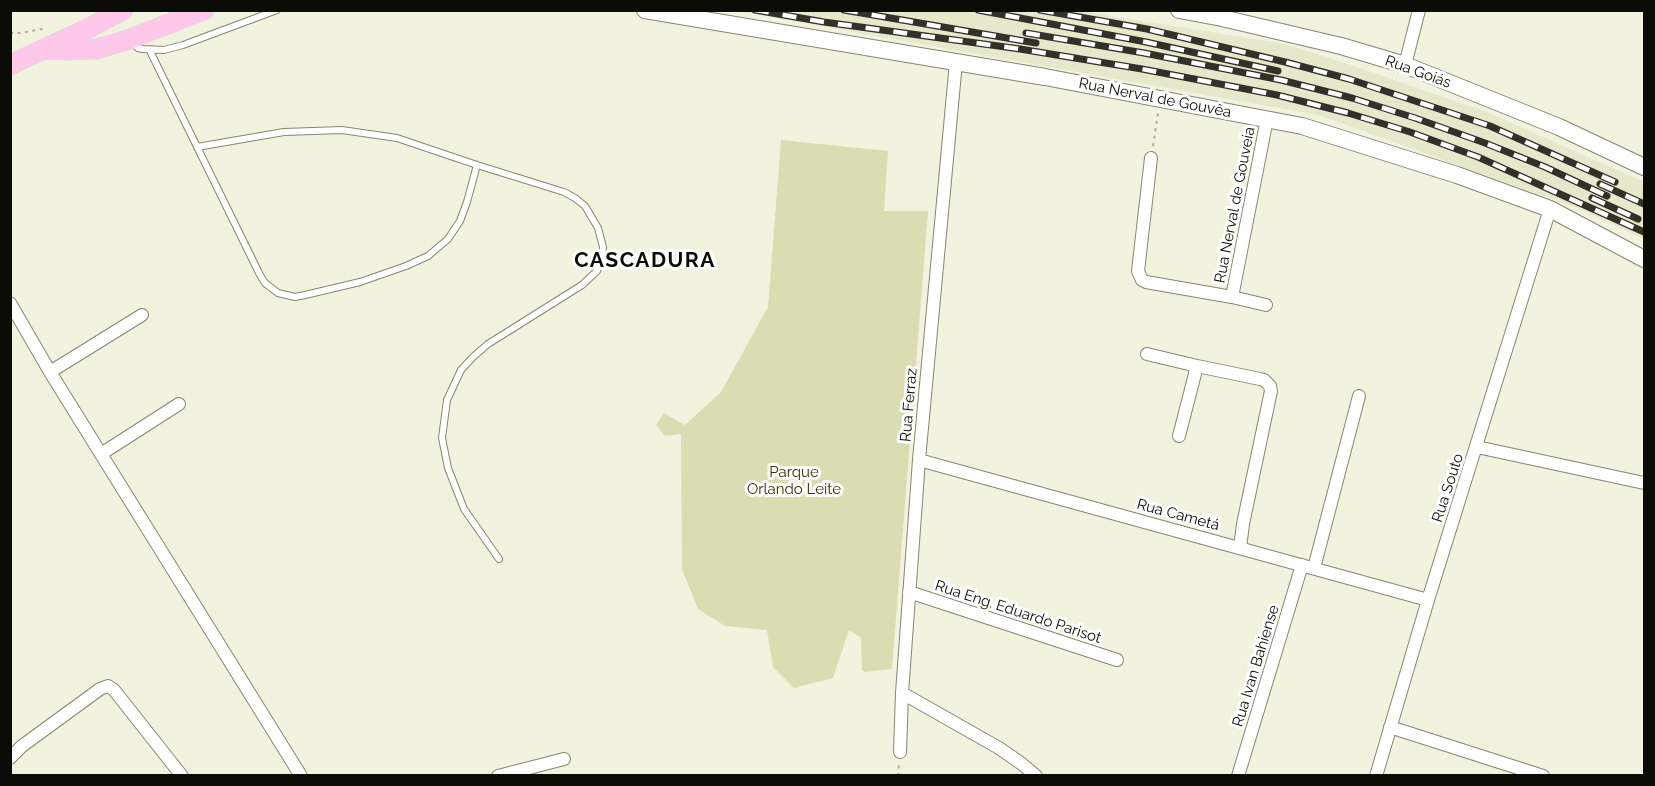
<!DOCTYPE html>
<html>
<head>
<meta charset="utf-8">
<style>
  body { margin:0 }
  #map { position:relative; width:1655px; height:786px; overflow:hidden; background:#f2f3df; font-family:Raleway,sans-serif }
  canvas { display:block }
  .frame { position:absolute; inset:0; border:12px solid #0c0c06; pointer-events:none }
</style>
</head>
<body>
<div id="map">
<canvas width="1655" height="786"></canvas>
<div class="frame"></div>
</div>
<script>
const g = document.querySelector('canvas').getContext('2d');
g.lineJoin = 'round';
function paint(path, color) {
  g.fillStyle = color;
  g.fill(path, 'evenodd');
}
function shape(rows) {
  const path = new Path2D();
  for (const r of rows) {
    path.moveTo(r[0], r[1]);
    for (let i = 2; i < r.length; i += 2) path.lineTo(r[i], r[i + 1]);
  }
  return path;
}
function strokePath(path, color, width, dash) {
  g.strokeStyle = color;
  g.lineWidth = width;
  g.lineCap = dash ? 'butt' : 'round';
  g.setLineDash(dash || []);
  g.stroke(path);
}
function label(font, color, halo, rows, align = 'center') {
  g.font = font + ' Raleway,sans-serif';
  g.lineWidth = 6;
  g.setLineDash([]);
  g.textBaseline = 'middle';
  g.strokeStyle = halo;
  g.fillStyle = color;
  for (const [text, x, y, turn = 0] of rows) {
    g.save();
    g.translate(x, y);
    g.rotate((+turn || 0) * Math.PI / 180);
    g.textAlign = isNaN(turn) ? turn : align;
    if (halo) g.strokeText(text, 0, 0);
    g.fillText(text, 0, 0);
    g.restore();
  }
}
paint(shape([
  [736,11,1081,11,1285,44,1354,66,1487,112,1644,182,1644,239,1577,208,1318,115]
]), '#e6e8cc');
paint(shape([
  [781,140,888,151,884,211,928,211,892,669,865,672,862,670,861,638,849,630,833,678,794,688,773,667,767,630,725,626,698,609,682,569,681,434,665,436,656,425,664,413,685,425,721,392,768,307]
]), '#daddb1');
const lane = shape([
  [130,42,138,48,143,49,164,50,183,45,277,10],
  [150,51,260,275,265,283,278,293,295,297,305,295,360,282,406,266,428,256,448,239,460,221,467,202,477,165,564,192,575,198,585,206,598,228,603,247,602,259,597,271,582,285,488,344,473,357,461,370,447,400,442,438,448,468,464,509,499,559],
  [197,147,284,132,342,130,397,138,477,165]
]);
const street = shape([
  [1405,65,1419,10],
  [1151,158,1138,271,1142,280,1146,282,1232,297,1266,305],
  [1232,297,1267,119],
  [10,303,50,372,301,776],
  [1147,354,1197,366,1260,379,1264,380,1270,386,1271,391,1243,524,1240,548],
  [50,372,142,315],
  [1179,436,1197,366],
  [1477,447,1644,483],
  [101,454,179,404],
  [919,460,1428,600],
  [1314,568,1359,396],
  [909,592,1117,660],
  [902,693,999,748,1022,764,1036,776],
  [1390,727,1543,776],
  [900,752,902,693,919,460,956,62],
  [10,758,22,746,100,689,108,686,114,690,182,776],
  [498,776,564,759],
  [1238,776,1302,565],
  [1376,776,1428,600,1550,209]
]);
const secondary = shape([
  [645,10,1045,77,1302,126,1457,175,1550,209,1644,259],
  [1179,10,1222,18,1341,46,1405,65,1559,127,1644,167]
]);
const primary = shape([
  [46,49,66,50,97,49,127,40,204,10],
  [10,65,87,29,123,10]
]);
strokePath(lane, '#858673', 8);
strokePath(street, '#858673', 14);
strokePath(secondary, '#858673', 18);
strokePath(primary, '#dddddc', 21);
strokePath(shape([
  [10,33,20,33,43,29],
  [1153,146,1158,113],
  [898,776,899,763]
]), '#acad9d', 2, [3, 4.5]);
strokePath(lane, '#fff', 6);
strokePath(street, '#fff', 12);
strokePath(secondary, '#fff', 16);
strokePath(primary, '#fdc8e9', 20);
const rail = shape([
  [755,10,824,22,1020,49,1142,69,1277,95,1348,113,1410,132,1478,157,1644,232],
  [844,10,1036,43],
  [978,10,1146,42,1278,71],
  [1040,10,1147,29,1285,62,1349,79,1490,126,1615,182],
  [1026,33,1144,53,1281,80,1352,98,1415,118,1485,143,1545,167,1607,196],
  [1600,184,1644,204],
  [1592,198,1638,219]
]);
strokePath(rail, '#313128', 7);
strokePath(rail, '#fff', 4.5, [14]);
label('15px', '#0c0c06', '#fff', [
  ["Rua Goiás",1418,72,20],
  ["Rua Nerval de Gouvêa",1155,98,11],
  ["Rua Nerval de Gouveia",1235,205,-79],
  ["Rua Ferraz",909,405,-85],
  ["Rua Souto",1448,488,-72],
  ["Rua Cametá",1178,515,15],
  ["Rua Eng. Eduardo Parisot",1018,612,18],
  ["Rua Ivan Bahiense",1256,666,-73]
]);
label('15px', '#333303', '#fff', [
  ["Parque",794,472],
  ["Orlando Leite",794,489]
]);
g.letterSpacing = '1.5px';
label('bold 21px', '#0c0c06', '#fff', [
  ["CASCADURA",645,261]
]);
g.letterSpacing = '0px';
</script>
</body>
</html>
